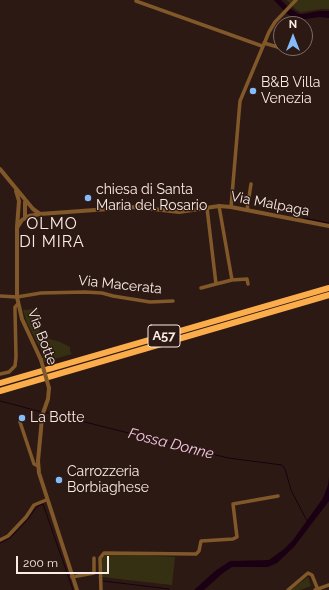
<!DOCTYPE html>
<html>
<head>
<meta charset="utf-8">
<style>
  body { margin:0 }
  #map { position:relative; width:329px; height:590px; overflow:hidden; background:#2d1913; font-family:Raleway,sans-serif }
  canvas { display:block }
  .north { position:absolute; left:273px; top:16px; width:40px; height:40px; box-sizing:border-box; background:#2d1913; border:1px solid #7f6d67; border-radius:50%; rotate:0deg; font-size:11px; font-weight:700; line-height:16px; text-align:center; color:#f9ebe6 }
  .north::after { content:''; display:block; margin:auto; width:14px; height:18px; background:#84bcfb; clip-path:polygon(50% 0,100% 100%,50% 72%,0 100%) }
  .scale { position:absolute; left:16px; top:556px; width:93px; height:18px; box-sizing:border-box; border:2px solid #f9ebe6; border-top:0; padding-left:5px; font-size:12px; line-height:14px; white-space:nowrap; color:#f9ebe6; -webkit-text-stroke:3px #2d1913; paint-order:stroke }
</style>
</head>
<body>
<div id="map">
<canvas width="329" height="590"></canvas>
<div class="north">N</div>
<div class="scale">200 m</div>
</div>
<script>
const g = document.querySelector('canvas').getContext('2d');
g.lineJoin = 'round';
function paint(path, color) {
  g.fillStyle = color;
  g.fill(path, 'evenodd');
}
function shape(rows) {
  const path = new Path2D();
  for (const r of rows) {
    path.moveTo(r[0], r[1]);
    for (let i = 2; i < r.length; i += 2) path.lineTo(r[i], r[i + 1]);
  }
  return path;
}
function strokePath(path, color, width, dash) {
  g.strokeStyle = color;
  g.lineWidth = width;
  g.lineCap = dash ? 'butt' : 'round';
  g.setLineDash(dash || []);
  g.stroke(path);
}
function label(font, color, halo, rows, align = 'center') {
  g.font = font + ' Raleway,sans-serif';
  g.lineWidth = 3;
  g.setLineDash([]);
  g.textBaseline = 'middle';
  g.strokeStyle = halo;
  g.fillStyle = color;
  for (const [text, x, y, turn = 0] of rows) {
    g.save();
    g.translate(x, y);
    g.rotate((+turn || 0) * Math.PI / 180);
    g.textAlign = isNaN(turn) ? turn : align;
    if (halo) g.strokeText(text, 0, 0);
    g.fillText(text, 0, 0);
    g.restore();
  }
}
paint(shape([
  [287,0,329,0,329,9,321,9,301,12,296,10],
  [38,309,40,336,60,342,70,347,70,352,72,354,44,362,41,350,27,323,23,310],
  [105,553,175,557,172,585,102,577,101,554],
  [308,577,311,586,300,590,290,590]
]), '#363013');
paint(shape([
  [274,0,281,0,288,7,299,14,303,14,319,11,329,11,329,18,319,17,299,20,287,14],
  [329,477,329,501,294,547,277,563,268,567,232,567,223,573,204,590,194,590,215,571,230,561,269,560,284,549,293,540,323,498,328,485]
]), '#1b0013');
strokePath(shape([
  [304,218,329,223],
  [0,401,42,412],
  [45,412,228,458,282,465,285,469,291,490,307,521],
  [0,543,10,538,28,519,35,509,38,506,43,504,73,590],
  [103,581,169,589]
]), '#1b0013', 1);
strokePath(shape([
  [136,1,262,46],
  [264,43,281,48],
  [305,45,306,42],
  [283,48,301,52,304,48],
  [219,206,232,280,247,279,248,284],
  [231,207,240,101,269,32,275,22,296,0],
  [247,210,251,184],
  [216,284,232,280],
  [201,288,216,284,207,208],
  [0,296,17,297,41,293,85,292,102,293,113,296,150,302,173,301],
  [0,374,9,372,15,366,16,357,15,310,15,307,18,304],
  [20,422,34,464,38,466],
  [0,540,8,536,26,517,34,505,46,500],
  [72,577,94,573,94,558],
  [101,590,100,558,104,553,196,554,199,551,201,541,233,539,237,537,233,504,278,496],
  [288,590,308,573,312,575,318,590],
  [315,590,329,585]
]), '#805829', 3.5);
strokePath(shape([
  [0,169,33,209,40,214],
  [16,191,19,201,17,227],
  [25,218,25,202],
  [41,360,22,319,17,297,17,228,22,220,29,216,40,214,136,207,179,212,219,206,231,207,329,226],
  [49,388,48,399,42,416,41,429,38,461,39,473,77,590]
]), '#805829', 4);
strokePath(shape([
  [0,383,329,288],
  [0,391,329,295]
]), '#fcad4b', 6);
strokePath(shape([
  [41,360,49,388]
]), '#805829', 4);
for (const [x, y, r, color] of [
  [253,91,4,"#84bcfb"],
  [88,198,4,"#84bcfb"],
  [22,418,4,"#84bcfb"],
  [59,480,4,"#84bcfb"]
]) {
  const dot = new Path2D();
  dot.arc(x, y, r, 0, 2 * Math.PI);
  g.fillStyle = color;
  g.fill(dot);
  strokePath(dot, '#2d1913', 1.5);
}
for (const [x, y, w] of [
  [164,336,32]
]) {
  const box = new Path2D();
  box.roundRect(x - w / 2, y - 11, w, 22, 3);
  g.fillStyle = '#2d1913';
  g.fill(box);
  strokePath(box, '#f9ebe6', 1);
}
label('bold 13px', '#f9ebe6', null, [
  ["A57",164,336]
]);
label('14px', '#f9ebe6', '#2d1913', [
  ["B&B Villa",261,83],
  ["Venezia",261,99],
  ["chiesa di Santa",96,190],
  ["Maria del Rosario",96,206],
  ["La Botte",30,418],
  ["Carrozzeria",67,472],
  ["Borbiaghese",67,488]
], 'left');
label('14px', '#f9ebe6', '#2d1913', [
  ["Via Malpaga",270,204,11],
  ["Via Macerata",120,285,6],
  ["Via Botte",42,337,69]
]);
label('italic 15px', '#f3c8e3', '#2d1913', [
  ["Fossa Donne",171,444,14]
]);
g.letterSpacing = '1px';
label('16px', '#f9ebe6', '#2d1913', [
  ["OLMO",52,224],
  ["DI MIRA",52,242]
]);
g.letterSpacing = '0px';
</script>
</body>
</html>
